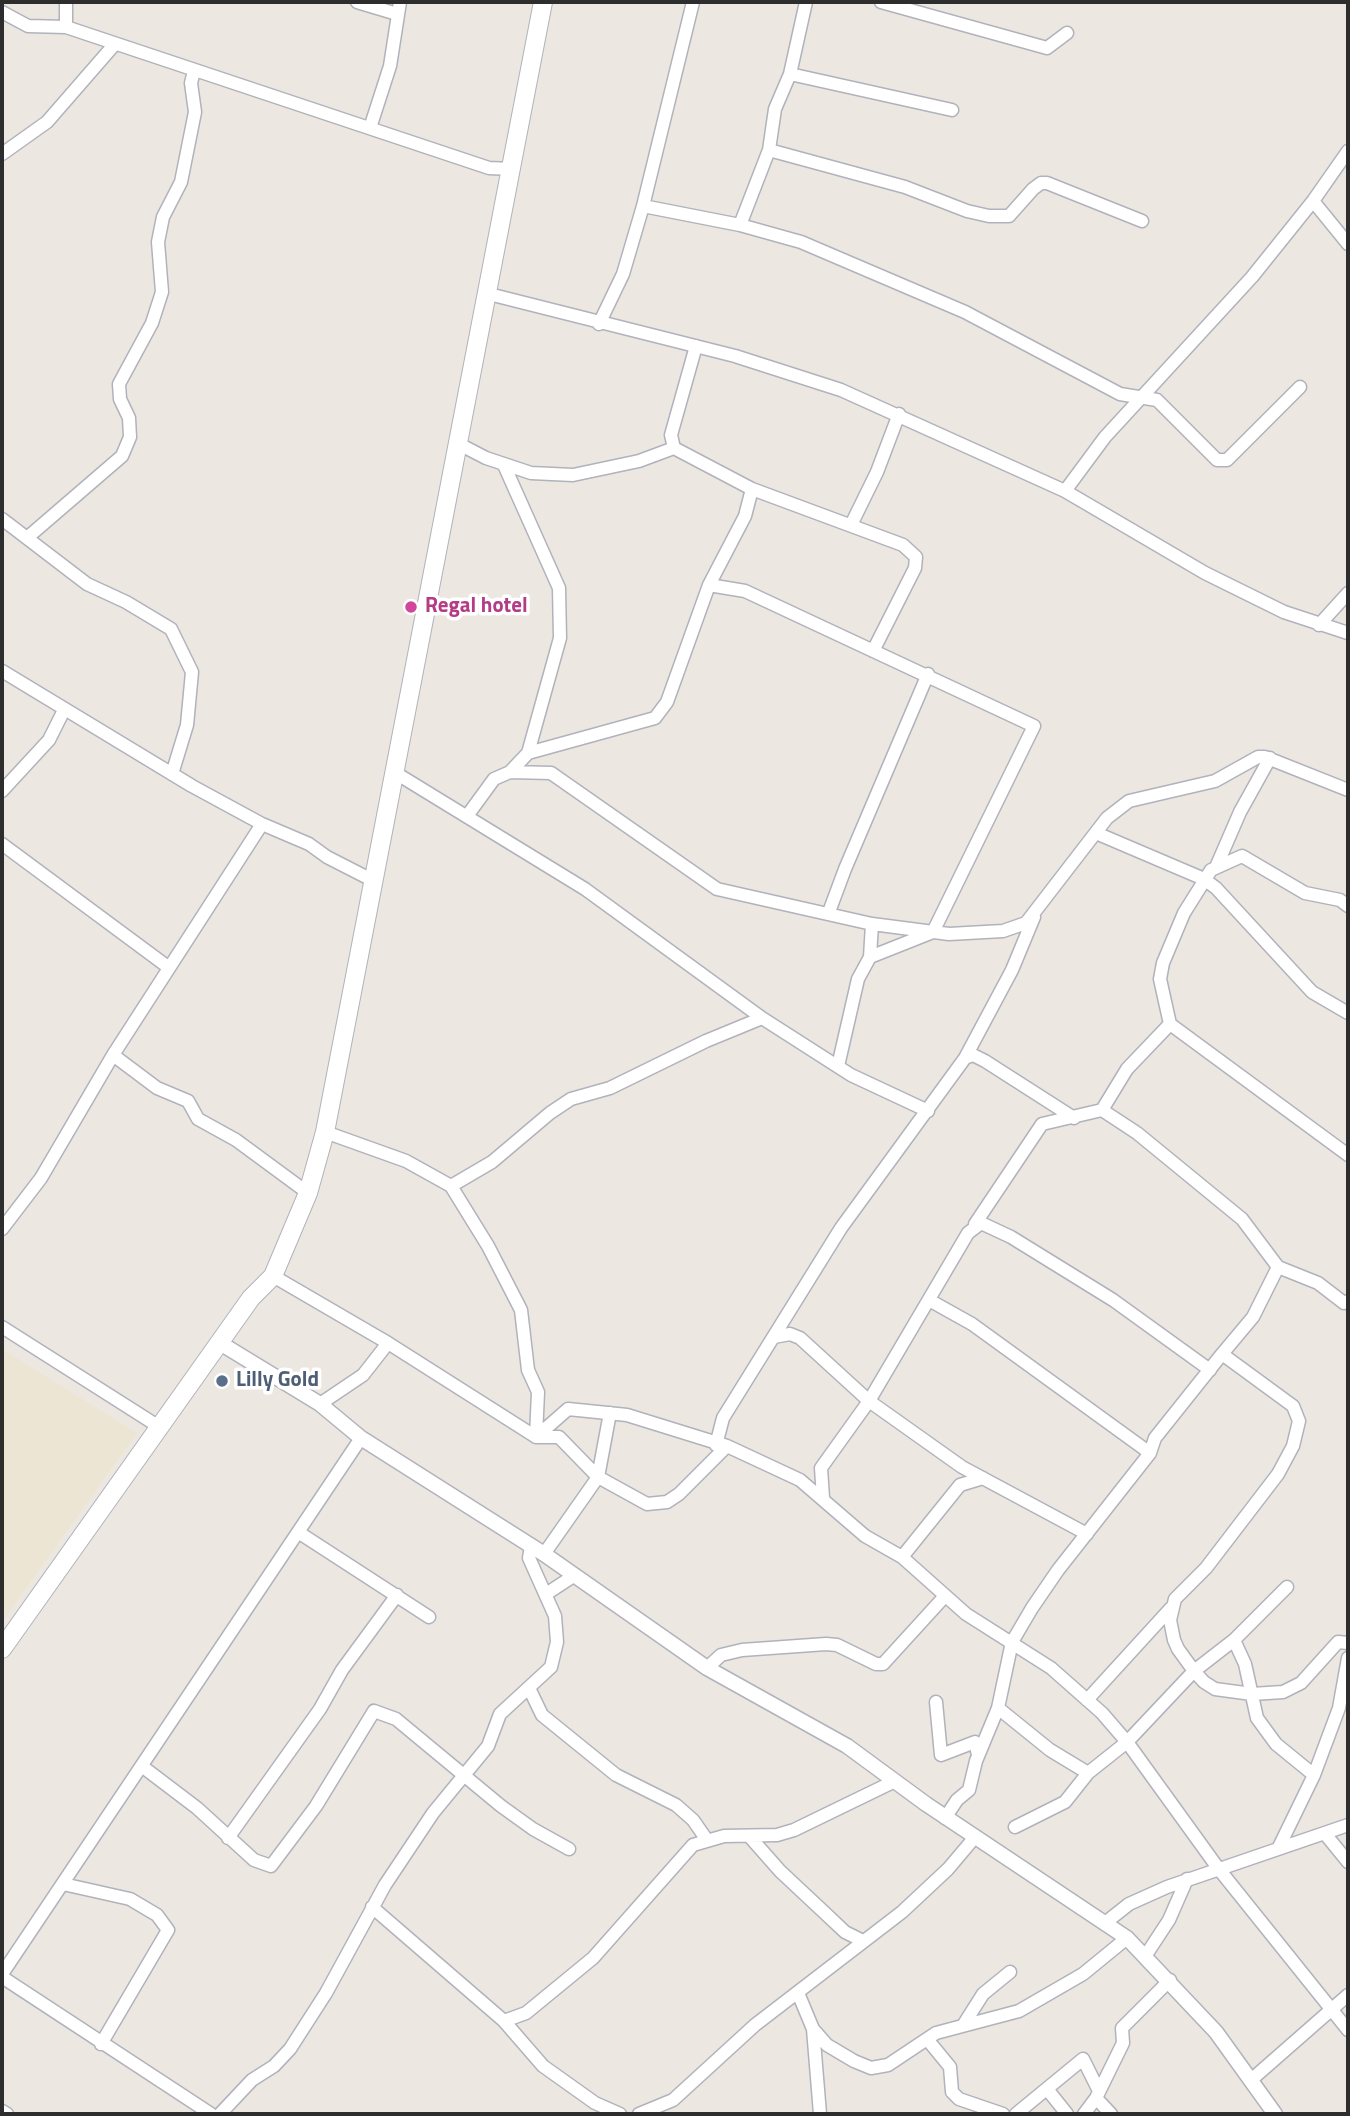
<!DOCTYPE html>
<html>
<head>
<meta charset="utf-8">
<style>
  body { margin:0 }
  #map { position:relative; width:1350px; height:2116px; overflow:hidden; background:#ece8e1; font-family:"Titillium Web",sans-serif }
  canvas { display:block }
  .frame { position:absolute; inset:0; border:4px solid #2d2d2d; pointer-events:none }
</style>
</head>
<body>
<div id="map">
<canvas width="1350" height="2116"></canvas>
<div class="frame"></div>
</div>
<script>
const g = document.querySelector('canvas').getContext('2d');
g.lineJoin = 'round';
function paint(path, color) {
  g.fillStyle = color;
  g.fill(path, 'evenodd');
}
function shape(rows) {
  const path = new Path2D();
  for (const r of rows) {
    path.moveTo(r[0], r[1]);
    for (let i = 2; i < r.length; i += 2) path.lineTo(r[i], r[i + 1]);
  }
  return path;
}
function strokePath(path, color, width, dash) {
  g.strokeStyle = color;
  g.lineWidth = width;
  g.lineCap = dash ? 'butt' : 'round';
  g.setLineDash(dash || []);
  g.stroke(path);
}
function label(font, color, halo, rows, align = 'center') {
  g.font = font + ' "Titillium Web",sans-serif';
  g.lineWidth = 7;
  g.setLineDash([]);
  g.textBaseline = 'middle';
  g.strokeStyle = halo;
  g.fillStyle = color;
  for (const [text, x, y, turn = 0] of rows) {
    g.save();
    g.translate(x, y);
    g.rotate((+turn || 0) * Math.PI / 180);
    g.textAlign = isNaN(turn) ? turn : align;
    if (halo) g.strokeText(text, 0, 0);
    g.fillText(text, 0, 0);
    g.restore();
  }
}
paint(shape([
  [2,1349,137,1433,2,1622]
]), '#ece5d3');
const minor = shape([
  [357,2,397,14],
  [881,2,1047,48,1067,33],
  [2,12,28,26,66,27,489,168,513,169],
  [66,27,66,2],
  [790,74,952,110],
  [370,128,390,66,400,2],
  [769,150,905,187,967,211,989,216,1009,216,1033,189,1041,183,1047,183,1142,221],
  [2,154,47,122,114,45],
  [1313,201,1348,244],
  [643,206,740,225,801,242,965,312,1120,394,1157,400,1217,460,1227,460,1300,387],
  [740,225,769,150,775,109,790,74,806,2],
  [485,293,735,356,841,390,1065,491,1105,437,1252,277,1313,201,1348,151],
  [599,324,623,274,643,206,693,2],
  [696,346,671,435,674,448,752,489,903,545,916,557,915,568,873,651],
  [457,443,486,458,531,473,573,475,639,461,674,448],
  [504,465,559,588,560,638,528,753],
  [1065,491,1205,573,1284,612,1348,633],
  [2,519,87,584,126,602,171,629,192,672,187,725,172,774],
  [851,525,877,472,899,414],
  [28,537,122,456,130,437,129,418,120,399,119,384,152,323,162,292,158,242,163,217,181,182,195,112,191,83,194,71],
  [709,585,745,591,1034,726,933,932,870,957],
  [1319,625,1348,593],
  [2,671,192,786,262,824,309,844,327,857,372,880],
  [394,772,585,889,762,1018,851,1075,928,1111],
  [510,772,551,773,717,889,872,924,949,934,1003,931,1026,923,1107,818,1129,801,1215,781,1258,757,1265,757,1348,790],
  [2,791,49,740,64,710],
  [467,816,494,779,510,772,528,753,655,718,667,702,709,585,745,516,752,489],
  [1096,833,1204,879,1216,888,1312,992,1348,1013],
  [2,844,168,967],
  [1217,865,1240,812,1270,758],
  [829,912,845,869,928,674],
  [1170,1024,1348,1155],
  [113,1055,157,1088,188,1101,198,1119,236,1140,308,1193],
  [965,1058,1012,970,1034,917],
  [838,1066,858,979,870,957,872,924],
  [1102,1110,1137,1133,1242,1219,1278,1267,1318,1283,1344,1303,1348,1301],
  [325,1132,406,1161,451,1186,488,1246,521,1310,528,1370,538,1392,536,1437],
  [451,1186,492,1162,550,1113,571,1099,610,1088,706,1041,762,1018],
  [975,1224,1042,1124,1102,1110,1127,1069,1170,1024,1160,979,1163,963,1184,913,1211,870,1242,856,1305,893,1340,900,1348,906],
  [2,1229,41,1178,113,1055,262,824],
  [273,1276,388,1343,536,1437,559,1437,598,1477,647,1504,667,1502,679,1494,727,1446],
  [929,1300,972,1324,1150,1453],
  [2,1327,161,1428],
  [774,1337,790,1334,800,1338,869,1401,821,1468,823,1498],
  [1222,1354,1253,1317,1278,1267],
  [320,1404,363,1375,388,1343],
  [536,1437,568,1409,627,1415,727,1446,800,1480,865,1536,902,1557,966,1614,1051,1668,1102,1713,1127,1742,1218,1868,1348,2030],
  [716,1445,723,1418,841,1228,965,1058,973,1055,985,1061,1074,1118],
  [298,1532,429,1617],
  [1087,1534,962,1467,869,1401,968,1233,981,1223,1011,1237,1113,1300,1210,1370],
  [544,1554,598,1477,610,1413],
  [902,1557,960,1485,983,1478],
  [1287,1587,1234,1640,1194,1671,1127,1742,1088,1773,1050,1750,998,1708,1012,1642,1032,1608,1058,1570,1150,1453,1155,1438,1222,1354,1293,1406,1299,1421,1293,1446,1278,1474,1206,1568,1175,1599,1170,1620,1174,1640,1178,1649,1194,1671,1204,1682,1215,1689,1252,1694,1283,1692,1301,1683,1338,1642,1348,1643],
  [546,1594,575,1575],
  [1234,1640,1245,1664,1257,1718,1276,1744,1314,1775],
  [707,1668,721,1655,742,1650,826,1644,837,1645,876,1664,883,1664,945,1596],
  [529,1688,542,1715,616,1775,676,1805,693,1820,707,1840],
  [1087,1700,1171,1608],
  [936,1702,941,1755,975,1742,978,1755],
  [143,1767,197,1808,254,1860,271,1866,316,1806,374,1711,396,1719,501,1806,533,1829,569,1849],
  [945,1818,957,1800,969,1790,976,1761,998,1708],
  [1015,1827,1065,1802,1088,1773],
  [1326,1835,1348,1862],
  [750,1837,780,1871,827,1915,845,1932,863,1941],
  [228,1838,320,1709,342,1670,397,1595],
  [1278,1849,1314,1775,1339,1708,1348,1658],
  [63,1884,130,1899,157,1915,168,1930,101,2044],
  [372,1907,504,2021,543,2066,595,2103,620,2114],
  [1105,1923,1129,1904,1167,1887,1348,1825],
  [1146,1955,1169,1920,1187,1879],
  [2,1974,361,1438],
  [2,1977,211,2114],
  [798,1993,813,2029,820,2114],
  [504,2021,526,2013,593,1958,693,1845,724,1836,777,1835,794,1830,895,1781],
  [964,2024,983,1994,1010,1972],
  [813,2029,827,2045,854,2061,871,2068,888,2065,936,2033,1019,2011,1083,1974,1127,1938],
  [927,2039,950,2067,952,2092,959,2099,1003,2114],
  [1251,2080,1348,1995],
  [1047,2089,1067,2114],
  [1096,2098,1111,2114],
  [2,2111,7,2114],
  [220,2114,252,2080,274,2066,290,2049,326,1993,385,1885,433,1813,488,1746,500,1714,551,1667,557,1642,555,1616,529,1558,531,1546],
  [639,2114,673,2100,755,2025,902,1912,948,1869,975,1837],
  [1016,2114,1083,2059,1099,2091],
  [1084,2114,1096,2098,1123,2043,1122,2028,1170,1980]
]);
const tertiary = shape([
  [220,1343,320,1404,361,1438,544,1554,707,1668,847,1746,926,1804,1127,1938,1216,2032,1275,2114]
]);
const secondary = shape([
  [2,1649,251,1298,273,1276,308,1193,325,1132,543,2]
]);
strokePath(minor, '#b1b2bb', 15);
strokePath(tertiary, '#b1b2bb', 17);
strokePath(secondary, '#b1b2bb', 20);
strokePath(minor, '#fff', 12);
strokePath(tertiary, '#fff', 14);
strokePath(secondary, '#fff', 18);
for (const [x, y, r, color] of [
  [411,607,7,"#d1479c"],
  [222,1381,7,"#5c6f8a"]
]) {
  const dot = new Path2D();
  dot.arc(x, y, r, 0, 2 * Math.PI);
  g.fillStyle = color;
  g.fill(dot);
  strokePath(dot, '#fff', 2.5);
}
label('bold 21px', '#b23c85', '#fff', [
  ["Regal hotel",425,607]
], 'left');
label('bold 21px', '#4e5e75', '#fff', [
  ["Lilly Gold",236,1381]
], 'left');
</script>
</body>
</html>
